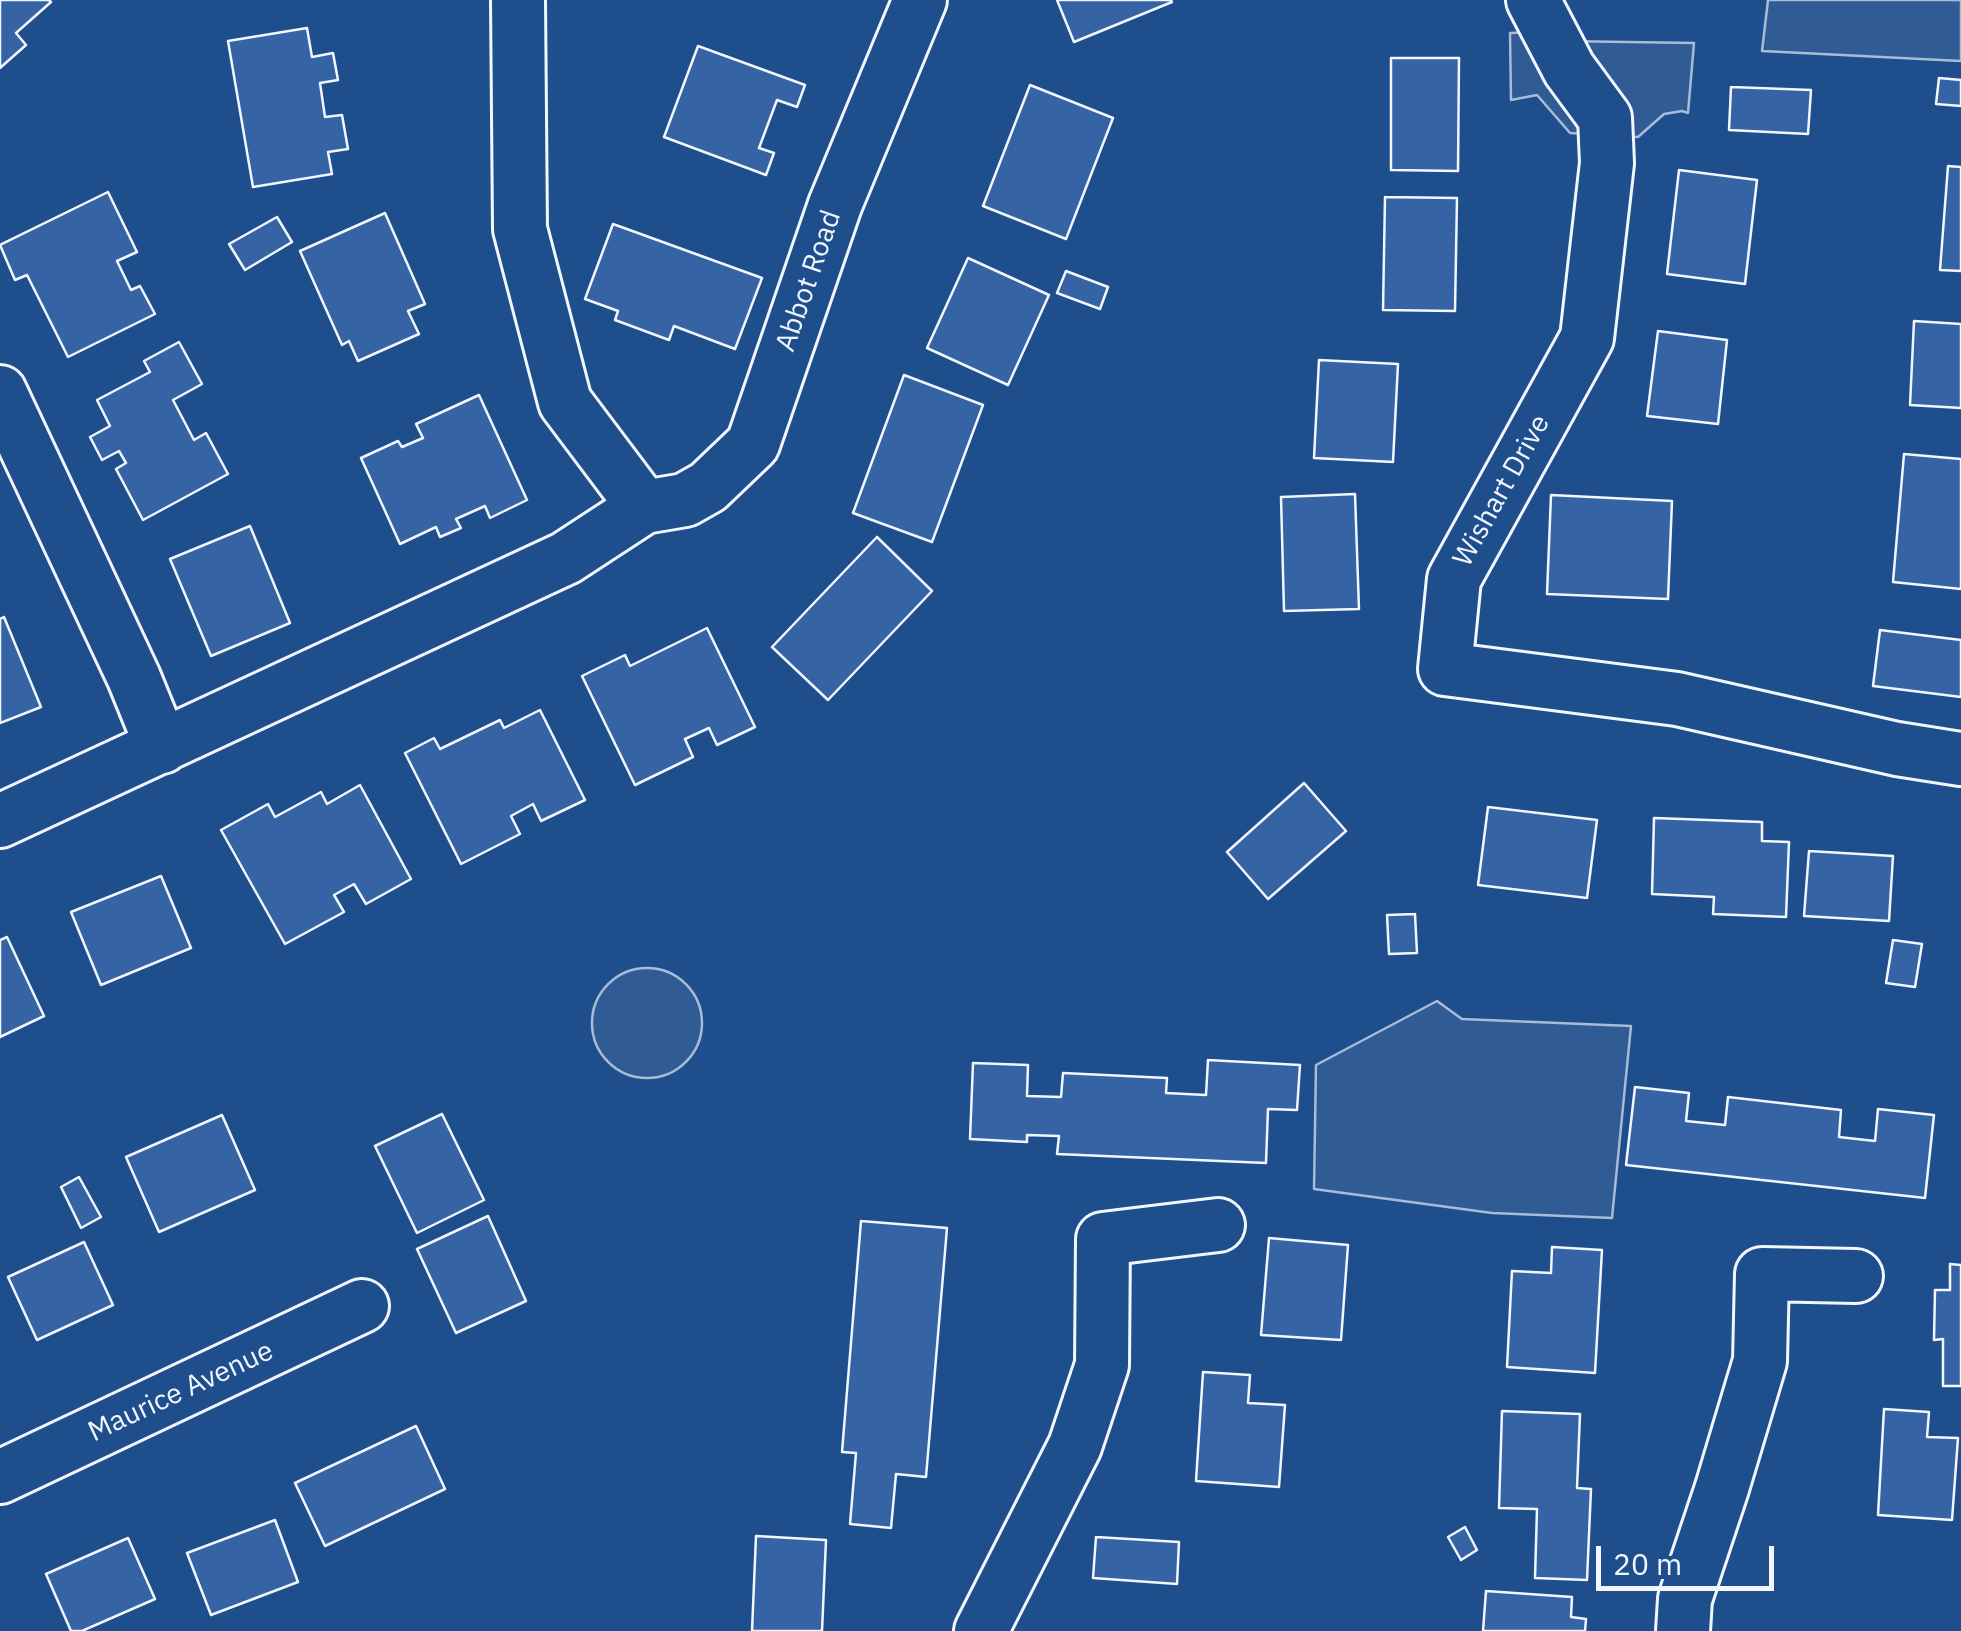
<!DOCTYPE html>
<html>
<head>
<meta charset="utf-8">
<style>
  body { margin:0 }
  #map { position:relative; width:1961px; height:1631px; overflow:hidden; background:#1f4e8c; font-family:"IBM Plex Sans",sans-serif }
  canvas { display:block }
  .scale { position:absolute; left:1596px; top:1546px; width:178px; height:45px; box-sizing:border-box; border:5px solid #f2f6ff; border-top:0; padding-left:12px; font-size:30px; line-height:35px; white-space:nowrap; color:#f2f6ff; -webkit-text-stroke:8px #1f4e8c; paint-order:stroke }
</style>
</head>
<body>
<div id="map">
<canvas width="1961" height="1631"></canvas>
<div class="scale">20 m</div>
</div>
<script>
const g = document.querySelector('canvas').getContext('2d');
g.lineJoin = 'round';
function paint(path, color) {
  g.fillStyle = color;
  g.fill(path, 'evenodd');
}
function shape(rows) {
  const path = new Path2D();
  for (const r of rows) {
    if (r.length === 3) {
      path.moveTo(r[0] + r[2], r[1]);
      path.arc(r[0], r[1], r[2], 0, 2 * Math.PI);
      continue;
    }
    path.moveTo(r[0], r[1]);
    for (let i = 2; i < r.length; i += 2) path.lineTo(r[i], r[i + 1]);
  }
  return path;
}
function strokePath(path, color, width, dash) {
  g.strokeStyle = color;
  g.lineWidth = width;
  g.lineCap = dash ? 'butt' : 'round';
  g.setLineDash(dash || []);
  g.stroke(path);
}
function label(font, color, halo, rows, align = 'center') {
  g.font = font + ' "IBM Plex Sans",sans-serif';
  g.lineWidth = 8;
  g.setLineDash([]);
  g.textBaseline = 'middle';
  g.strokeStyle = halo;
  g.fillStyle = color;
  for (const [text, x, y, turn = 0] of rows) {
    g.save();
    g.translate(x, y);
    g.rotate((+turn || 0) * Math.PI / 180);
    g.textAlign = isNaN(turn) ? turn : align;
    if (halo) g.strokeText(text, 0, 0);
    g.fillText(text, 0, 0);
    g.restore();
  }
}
const built = shape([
  [1768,0,1961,0,1961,61,1762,51,1768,0],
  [1531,32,1560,41,1694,43,1688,113,1682,111,1664,114,1638,137,1570,133,1537,95,1511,100,1510,33,1531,32],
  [647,1023,55],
  [1437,1001,1462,1019,1631,1026,1612,1218,1492,1213,1314,1189,1316,1065,1437,1001]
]);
paint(built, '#305b95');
strokePath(built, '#a8bbd7', 2.5);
const building = shape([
  [0,0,49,0,51,2,16,33,26,45,0,68,0,0],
  [1057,0,1171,0,1172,2,1074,42,1057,0],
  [307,28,312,57,333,53,338,80,320,83,325,117,342,115,348,149,328,152,332,174,253,187,228,41,307,28],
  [698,46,805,85,797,107,777,100,759,148,774,153,766,175,664,137,698,46],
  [1391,58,1459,58,1458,171,1391,170,1391,58],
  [1939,78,1961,80,1961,106,1936,104,1939,78],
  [1030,85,1113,118,1066,239,983,206,1030,85],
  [1731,87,1811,90,1808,134,1729,130,1731,87],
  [1948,166,1961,167,1961,271,1940,270,1948,166],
  [1679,170,1757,180,1745,284,1667,274,1679,170],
  [108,192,137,252,117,261,131,290,140,286,155,314,68,357,27,275,15,280,0,245,108,192],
  [1385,197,1457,198,1455,311,1383,310,1385,197],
  [385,213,425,304,408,311,419,334,358,361,349,341,342,345,300,251,385,213],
  [277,217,292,242,245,270,229,244,277,217],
  [613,224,762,278,735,349,674,326,669,340,615,320,618,311,585,299,613,224],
  [968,258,1049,295,1008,385,927,348,968,258],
  [1066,271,1108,287,1100,309,1057,293,1066,271],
  [1914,321,1961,324,1961,408,1910,405,1914,321],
  [1658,331,1727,340,1718,424,1647,416,1658,331],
  [179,342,202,384,173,400,194,440,206,433,228,474,143,520,116,469,126,463,119,451,102,460,90,437,110,426,97,400,150,372,144,361,179,342],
  [1319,360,1398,364,1393,462,1314,458,1319,360],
  [904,375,983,405,932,542,853,513,904,375],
  [479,395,527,500,490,518,485,506,456,519,461,528,440,537,436,527,400,544,361,458,398,441,402,447,423,438,416,424,479,395],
  [1904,454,1961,459,1961,589,1893,582,1904,454],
  [1355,494,1359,609,1284,611,1281,497,1355,494],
  [1551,495,1672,501,1668,599,1547,594,1551,495],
  [250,526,290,623,211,656,170,559,250,526],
  [877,537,932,591,828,700,772,647,877,537],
  [4,617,41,707,0,723,0,619,4,617],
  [707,628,755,727,717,745,709,728,685,739,693,757,635,785,582,676,625,655,630,666,707,628],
  [1880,630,1961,640,1961,697,1873,686,1880,630],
  [540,710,585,800,541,821,533,804,511,816,520,834,461,864,405,753,434,738,440,749,500,720,504,728,540,710],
  [1304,783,1346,831,1268,899,1227,852,1304,783],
  [360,785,411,879,366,904,354,884,334,895,344,912,285,944,221,830,268,804,275,817,321,792,327,804,360,785],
  [1488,807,1597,820,1587,898,1478,885,1488,807],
  [1654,818,1762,822,1762,841,1789,842,1786,917,1713,914,1714,897,1652,894,1654,818],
  [1809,851,1893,856,1889,921,1804,916,1809,851],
  [161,876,191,948,101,985,71,912,161,876],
  [1415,914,1417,953,1389,954,1387,915,1415,914],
  [7,937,44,1016,0,1037,0,940,7,937],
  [1893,940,1922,944,1915,987,1886,983,1893,940],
  [1208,1060,1300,1065,1297,1110,1268,1109,1266,1163,1057,1154,1059,1136,1027,1135,1027,1142,970,1139,973,1063,1028,1065,1027,1096,1061,1097,1063,1073,1167,1078,1166,1093,1206,1095,1208,1060],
  [1635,1087,1689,1093,1686,1121,1725,1125,1728,1097,1841,1110,1839,1137,1875,1141,1878,1109,1934,1115,1925,1198,1626,1165,1635,1087],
  [442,1114,484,1200,417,1233,375,1146,442,1114],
  [222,1115,255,1190,159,1232,126,1157,222,1115],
  [79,1177,101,1217,81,1228,61,1187,79,1177],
  [488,1216,526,1301,456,1333,417,1249,488,1216],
  [861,1221,947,1228,926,1477,896,1474,891,1528,850,1524,856,1453,842,1452,861,1221],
  [1269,1238,1348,1245,1341,1340,1261,1335,1269,1238],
  [84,1242,113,1305,37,1340,8,1277,84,1242],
  [1552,1247,1602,1250,1595,1373,1507,1367,1512,1271,1551,1273,1552,1247],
  [1950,1264,1961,1265,1961,1386,1943,1386,1943,1339,1934,1340,1935,1290,1950,1290,1950,1264],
  [1203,1372,1250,1375,1248,1403,1285,1405,1279,1487,1196,1481,1203,1372],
  [1884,1409,1929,1412,1927,1437,1958,1438,1952,1520,1878,1515,1884,1409],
  [1502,1411,1580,1414,1577,1488,1591,1489,1587,1580,1535,1578,1537,1509,1499,1508,1502,1411],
  [416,1426,445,1489,325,1546,295,1483,416,1426],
  [275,1520,298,1582,211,1615,187,1553,275,1520],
  [1465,1527,1477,1550,1461,1560,1448,1537,1465,1527],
  [756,1536,826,1540,822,1631,752,1631,756,1536],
  [1096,1537,1179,1542,1177,1584,1093,1578,1096,1537],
  [128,1538,155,1599,82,1631,71,1631,46,1574,128,1538],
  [1486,1591,1572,1597,1571,1617,1586,1619,1585,1631,1483,1631,1486,1591]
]);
paint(building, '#3563a3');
strokePath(building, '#f2f6ff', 2.5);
const minor = shape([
  [518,0,520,229,565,402,644,507],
  [1533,0,1569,69,1605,118,1607,163,1587,338,1454,579,1445,669,1677,699,1897,749,1961,759],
  [0,392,134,678,162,747],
  [0,821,566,558,644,507,685,500,708,487,753,444,835,205,920,0],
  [0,1477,362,1306],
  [981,1631,1075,1446,1102,1365,1103,1239,1218,1225],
  [1683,1631,1685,1599,1722,1488,1760,1361,1762,1274,1856,1276]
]);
strokePath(minor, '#f2f6ff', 58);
strokePath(minor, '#1f4e8c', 52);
label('28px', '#f2f6ff', '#1f4e8c', [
  ["Abbot Road",809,281,-71],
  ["Wishart Drive",1502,491,-61],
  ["Maurice Avenue",181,1392,-25]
]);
</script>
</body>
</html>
